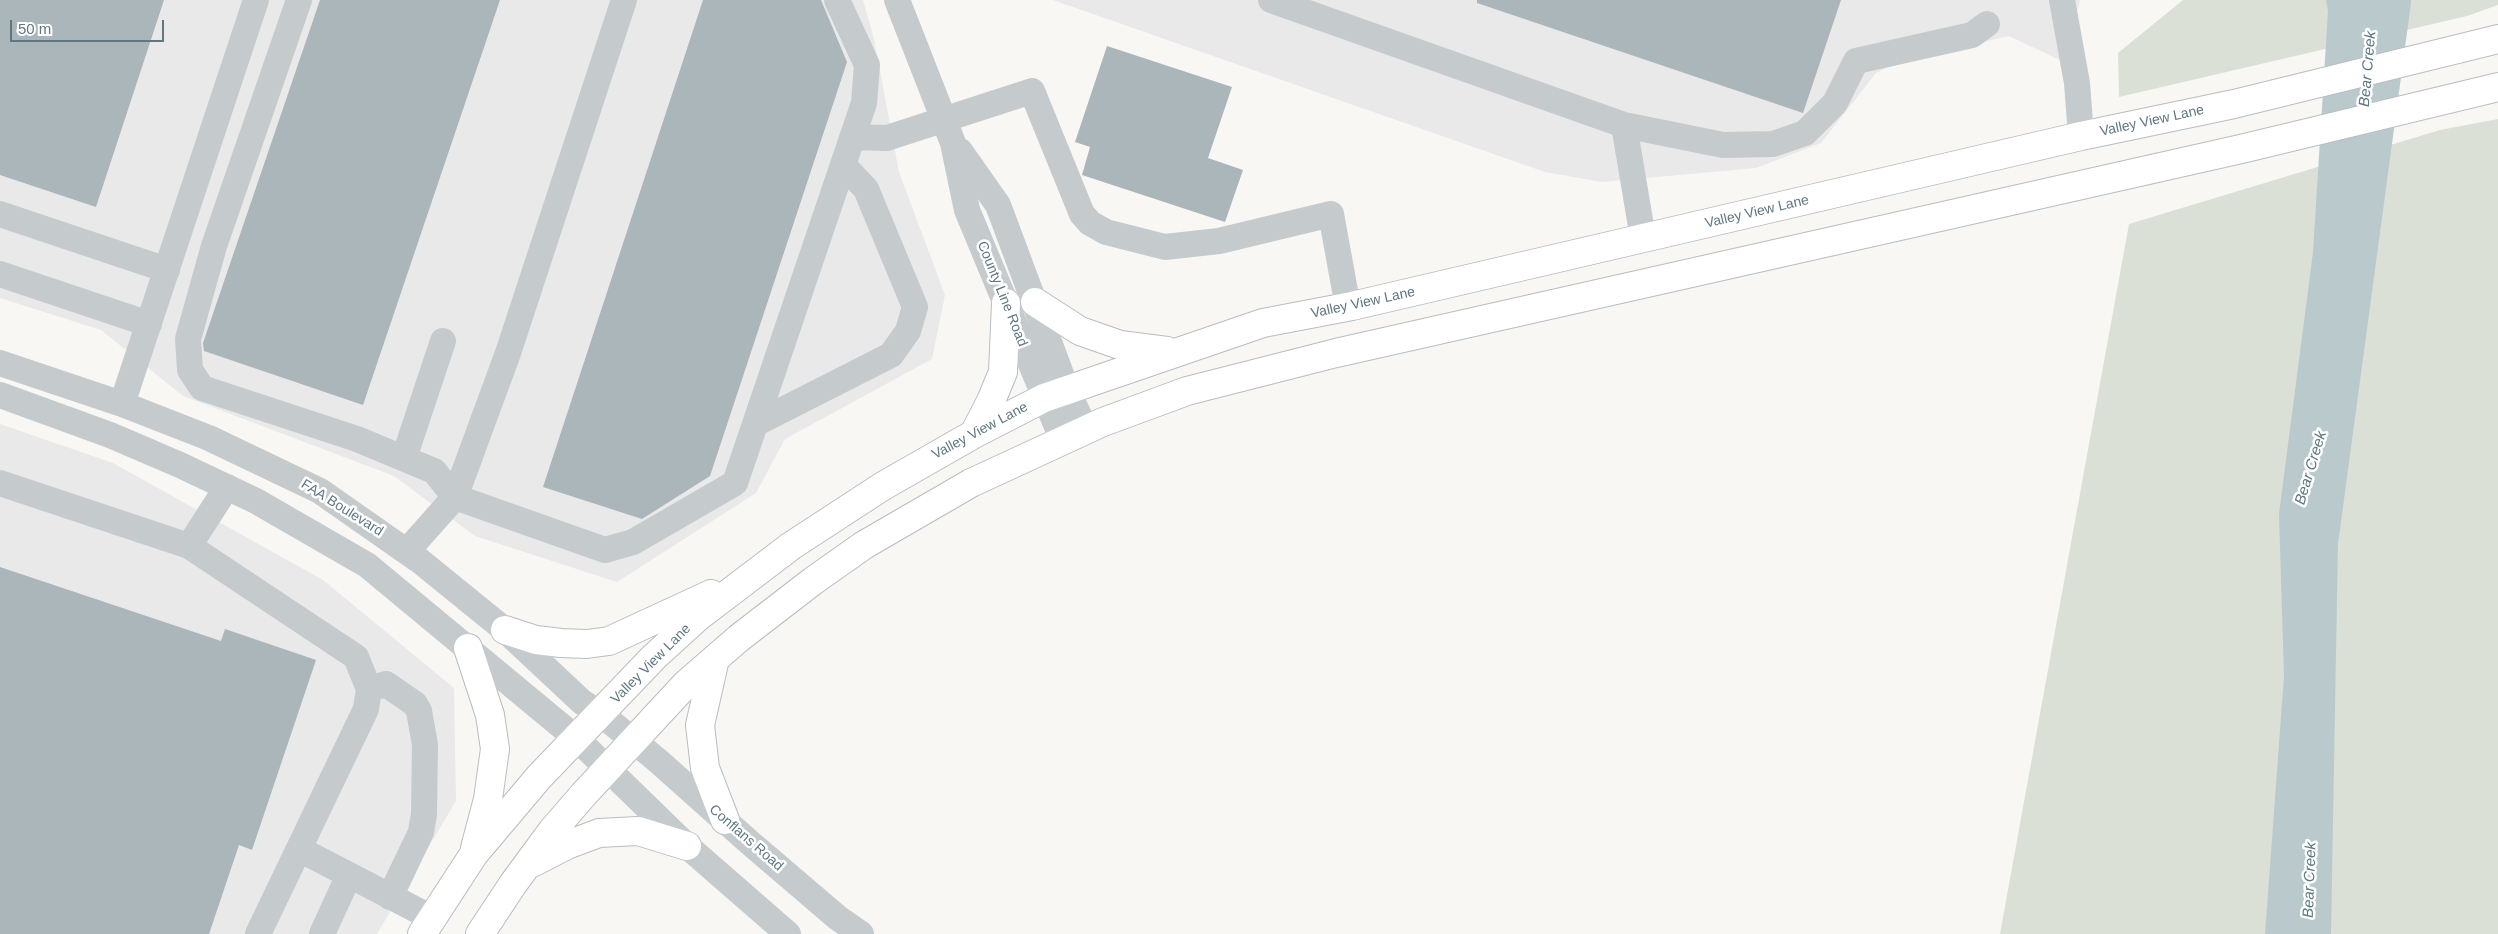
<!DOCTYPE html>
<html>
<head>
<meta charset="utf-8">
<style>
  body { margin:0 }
  #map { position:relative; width:2498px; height:934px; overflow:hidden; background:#f8f7f4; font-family:Arial,sans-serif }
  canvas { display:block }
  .scale { position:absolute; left:10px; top:20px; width:154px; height:22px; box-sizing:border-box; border:2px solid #607782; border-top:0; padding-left:6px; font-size:15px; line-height:18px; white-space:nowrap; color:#607782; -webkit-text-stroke:4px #fff; paint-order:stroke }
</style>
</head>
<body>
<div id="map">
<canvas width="2498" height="934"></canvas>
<div class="scale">50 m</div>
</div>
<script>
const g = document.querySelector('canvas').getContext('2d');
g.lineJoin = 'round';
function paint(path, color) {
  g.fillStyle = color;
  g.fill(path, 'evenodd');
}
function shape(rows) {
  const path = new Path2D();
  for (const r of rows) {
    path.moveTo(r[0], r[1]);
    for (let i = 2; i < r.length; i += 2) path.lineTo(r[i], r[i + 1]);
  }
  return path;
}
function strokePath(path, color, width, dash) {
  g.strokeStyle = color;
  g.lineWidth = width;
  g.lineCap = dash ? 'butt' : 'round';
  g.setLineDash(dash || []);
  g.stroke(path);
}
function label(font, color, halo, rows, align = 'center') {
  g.font = font + ' Arial,sans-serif';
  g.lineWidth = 5;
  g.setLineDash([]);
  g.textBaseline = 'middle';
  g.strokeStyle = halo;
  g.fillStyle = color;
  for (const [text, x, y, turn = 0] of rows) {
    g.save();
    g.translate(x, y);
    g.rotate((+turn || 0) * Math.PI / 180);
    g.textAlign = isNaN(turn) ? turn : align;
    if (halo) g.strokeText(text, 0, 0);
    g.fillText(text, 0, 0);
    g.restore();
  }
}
paint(shape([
  [0,0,863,0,874,39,899,172,945,295,932,359,785,439,756,493,617,582,475,536,394,476,183,396,101,330,0,298],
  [1053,0,2080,0,2064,62,2009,36,1900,61,1876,73,1821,143,1756,168,1602,182,1545,172],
  [0,424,113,463,323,580,454,688,456,801,377,934,0,934]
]), '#e8e9e8');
paint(shape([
  [2183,0,2498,0,2498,5,2467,16,2119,97,2118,53],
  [2498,119,2498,934,2000,934,2129,224,2440,130]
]), '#dae0d5');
paint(shape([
  [2326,0,2411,0,2411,3,2338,544,2331,934,2265,934,2284,676,2279,514,2313,252,2328,11]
]), '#bacacc');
paint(shape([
  [0,0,164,0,96,207,0,175],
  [320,0,500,0,363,405,204,351,203,343],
  [703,0,821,0,847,62,710,476,642,519,543,487],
  [1477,0,1841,0,1803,113,1477,3],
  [1107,46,1232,87,1208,158,1243,170,1225,222,1082,175,1090,147,1075,142],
  [0,567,221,641,225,629,316,660,252,850,239,845,209,934,0,934]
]), '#abb6ba');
const major = shape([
  [1035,302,1080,331,1120,345,1167,351],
  [974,434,991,401,1003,372,1006,303],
  [505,630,536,640,561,643,587,644,609,641,711,594],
  [468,648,490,715,495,749,488,799,475,848],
  [715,659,700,725,705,768,725,820],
  [532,863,567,845,599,833,638,831,687,846],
  [422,934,474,854,539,777,654,657,699,616,791,546,883,486,974,434,1044,398,1263,323,1352,306,2081,136,2234,104,2498,39],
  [480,934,513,884,552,831,584,794,686,684,739,638,813,581,864,545,971,483,1103,422,1187,391,1336,353,2241,149,2498,87]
]);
strokePath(major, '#b8bdc0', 30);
strokePath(shape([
  [299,0,214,246,188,339,190,370,202,388,357,439,434,471,455,497,605,550,633,542,735,483,864,103,867,65,837,0],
  [897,0,953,143,967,210,1063,441],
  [1271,0,1624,125,1643,238],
  [2062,0,2077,83,2081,136],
  [1624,125,1723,145,1773,144,1805,133,1835,103,1856,61,1972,35,1987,24],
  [853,137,887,138,1032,91,1082,214,1090,223,1106,232,1165,247,1219,241,1331,214,1348,307],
  [960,151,998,205,1067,390,1086,430],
  [0,214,167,270],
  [0,274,149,324],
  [0,363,122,404,209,438,320,491,420,561,505,630,582,702,601,714,657,760,749,842,838,918,861,934],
  [0,395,110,435,180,465,256,501,367,565,577,739,687,846,788,934],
  [122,404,256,0],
  [755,424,891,355,908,331,915,307,866,189,843,165],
  [404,458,443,341],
  [0,483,189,546,356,657,369,689,366,709,258,934],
  [189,546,227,487],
  [407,551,455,497,508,353,624,0],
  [369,689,386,684,415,704,419,711,425,745,424,814,421,832,390,897],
  [299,849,432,918],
  [322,934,349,875]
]), '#c5cacd', 26);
strokePath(major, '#fff', 28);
label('14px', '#607782', '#fff', [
  ["Valley View Lane",2152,121,-12],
  ["Valley View Lane",1757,212,-13],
  ["County Line Road",1002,294,68],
  ["Valley View Lane",1363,303,-12],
  ["Valley View Lane",980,431,-28],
  ["FAA Boulevard",342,508,32],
  ["Valley View Lane",651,664,-45],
  ["Conflans Road",746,838,41]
]);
label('italic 15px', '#5a787d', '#fff', [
  ["Bear Creek",2368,69,-85],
  ["Bear Creek",2311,468,-73],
  ["Bear Creek",2310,880,-88]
]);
</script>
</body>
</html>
